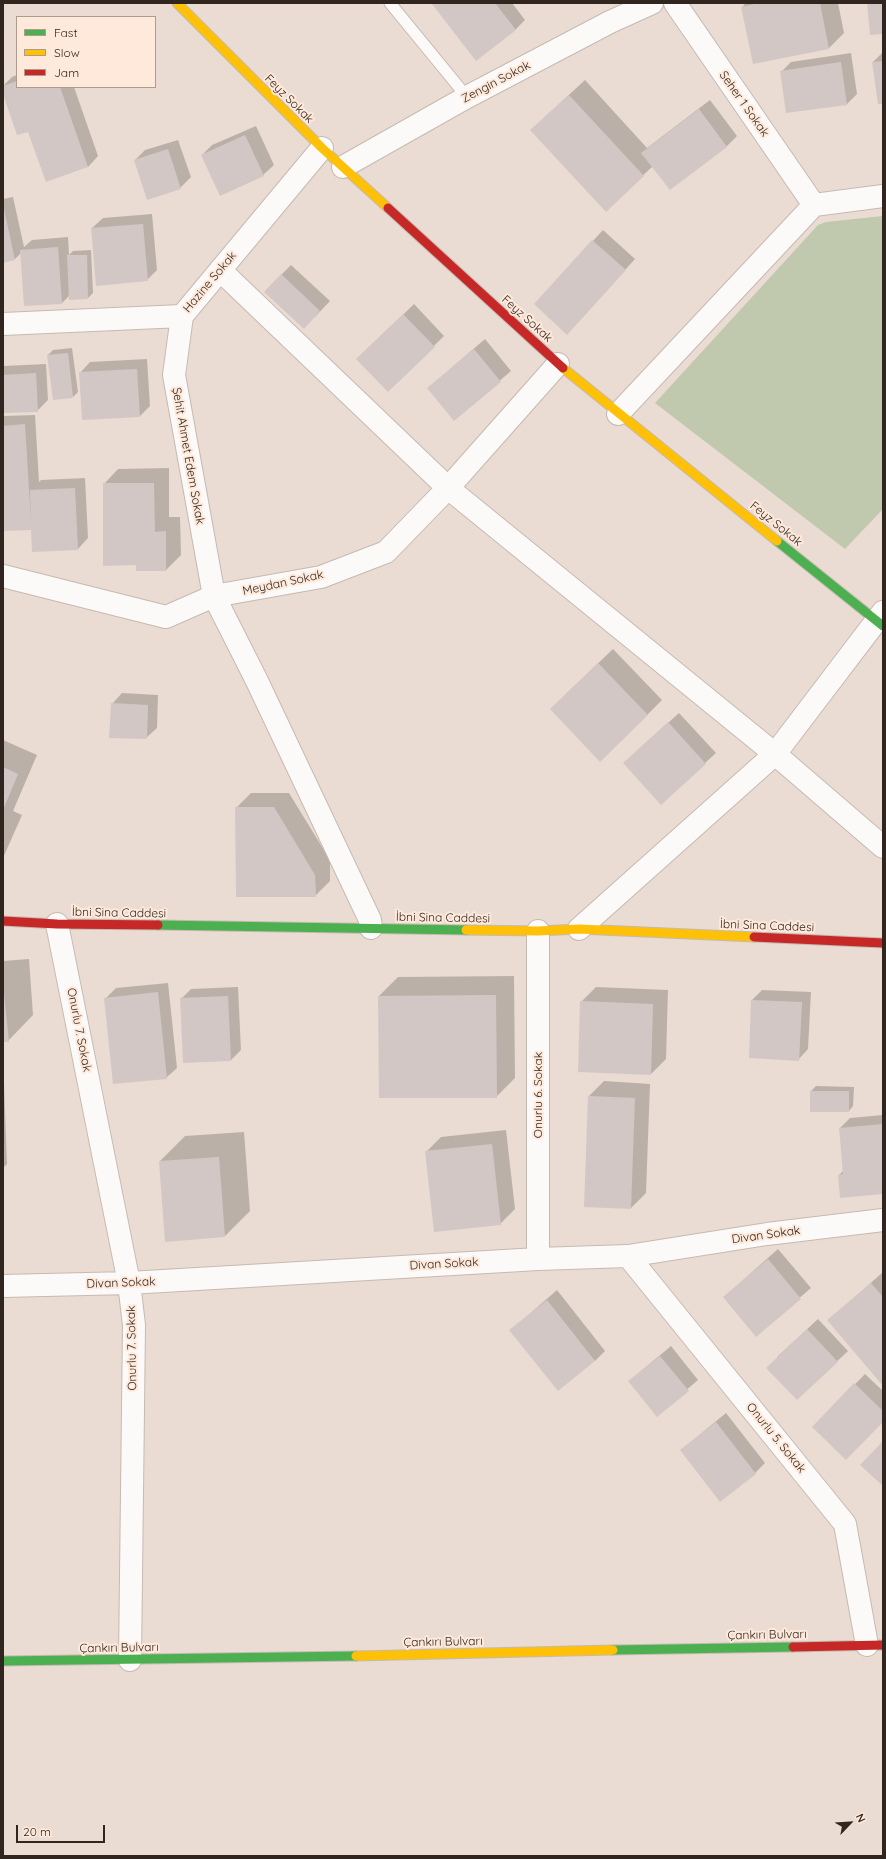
<!DOCTYPE html>
<html>
<head>
<meta charset="utf-8">
<style>
  body { margin:0 }
  #map { position:relative; width:886px; height:1859px; overflow:hidden; background:#eadcd2; font-family:Quicksand,sans-serif }
  canvas { display:block }
  .frame { position:absolute; inset:0; border:4px solid #30261f; pointer-events:none }
  .legend { position:absolute; left:16px; top:16px; width:140px; height:72px; box-sizing:border-box; background:#fee9da; border:1px solid #ac9b8f; margin:0; padding:5px 7px; list-style:none; font-size:12px; color:#30261f }
  .legend li { display:flex; align-items:center; gap:8px; height:20px }
  .legend b { width:20px; border:1px solid #ac9b8f }
  .north { position:absolute; left:830px; top:1803px; width:40px; height:40px; -webkit-text-stroke:3px #fee9da; paint-order:stroke; rotate:65deg; font-size:11px; font-weight:700; line-height:16px; text-align:center; color:#30261f }
  .north::after { content:''; display:block; margin:auto; width:14px; height:18px; background:#30261f; clip-path:polygon(50% 0,100% 100%,50% 72%,0 100%) }
  .scale { position:absolute; left:16px; top:1825px; width:89px; height:18px; box-sizing:border-box; border:2px solid #30261f; border-top:0; padding-left:5px; font-size:12px; line-height:14px; white-space:nowrap; color:#30261f; -webkit-text-stroke:3px #fee9da; paint-order:stroke }
</style>
</head>
<body>
<div id="map">
<canvas width="886" height="1859"></canvas>
<div class="frame"></div>
<ul class="legend">
<li><b style="height:5px;background:#4caf50"></b>Fast</li>
<li><b style="height:5px;background:#ffc107"></b>Slow</li>
<li><b style="height:5px;background:#c62828"></b>Jam</li>
</ul>
<div class="north">N</div>
<div class="scale">20 m</div>
</div>
<script>
const g = document.querySelector('canvas').getContext('2d');
g.lineJoin = 'round';
function paint(path, color) {
  g.fillStyle = color;
  g.fill(path, 'evenodd');
}
function shape(rows) {
  const path = new Path2D();
  for (const r of rows) {
    path.moveTo(r[0], r[1]);
    for (let i = 2; i < r.length; i += 2) path.lineTo(r[i], r[i + 1]);
  }
  return path;
}
function strokePath(path, color, width, dash) {
  g.strokeStyle = color;
  g.lineWidth = width;
  g.lineCap = dash ? 'butt' : 'round';
  g.setLineDash(dash || []);
  g.stroke(path);
}
function label(font, color, halo, rows, align = 'center') {
  g.font = font + ' Quicksand,sans-serif';
  g.lineWidth = 4;
  g.setLineDash([]);
  g.textBaseline = 'middle';
  g.strokeStyle = halo;
  g.fillStyle = color;
  for (const [text, x, y, turn = 0] of rows) {
    g.save();
    g.translate(x, y);
    g.rotate((+turn || 0) * Math.PI / 180);
    g.textAlign = isNaN(turn) ? turn : align;
    if (halo) g.strokeText(text, 0, 0);
    g.fillText(text, 0, 0);
    g.restore();
  }
}
paint(shape([
  [883,216,883,509,845,549,655,403,818,225,826,222]
]), '#c0c8ad');
paint(shape([
  [435,3,512,3,525,20,515,30],
  [746,3,838,3,844,33,829,48,754,63,742,7],
  [883,52,883,103,873,62],
  [851,53,857,94,847,104,787,112,781,72,791,62],
  [17,75,17,87,74,87,98,156,88,167,29,130,3,91,3,86,12,77],
  [585,80,647,148,710,100,737,136,727,146,670,189,653,166,606,210,547,115],
  [256,126,274,165,263,175,202,155,212,145],
  [178,140,191,177,180,188,135,160,145,150],
  [13,197,24,247,32,240,68,237,69,255,73,251,91,250,93,293,88,298,70,295,62,303,22,252,14,260,3,262,3,199],
  [152,214,157,270,147,280,92,228,103,218],
  [603,230,635,259,577,323,535,304],
  [291,265,330,301,314,318,281,275],
  [414,304,444,336,388,391,368,349],
  [485,339,511,371,454,420,428,388],
  [72,348,78,392,73,397,48,355,53,350],
  [147,359,150,406,140,416,80,373,90,362],
  [46,364,48,400,37,411,3,412,3,366],
  [35,415,39,482,41,480,85,478,88,538,78,549,32,529,3,530,3,416],
  [169,468,169,517,180,517,181,555,166,570,137,564,104,484,118,469],
  [613,649,662,700,647,715,566,694],
  [122,693,158,695,157,728,146,738,112,704],
  [679,713,716,753,661,803,635,753],
  [3,740,37,755,13,811,22,815,3,858],
  [251,793,289,793,330,860,330,881,315,896,236,808],
  [29,959,33,1015,8,1041,3,1041,3,1054,3,961],
  [514,976,515,1078,496,1097,379,996,398,977],
  [168,983,177,1068,166,1078,106,998,116,988],
  [238,987,241,1050,231,1060,184,1062,181,999,191,989],
  [596,987,668,990,666,1059,651,1074,581,1002],
  [762,990,811,992,808,1049,798,1060,752,1000],
  [604,1081,650,1084,646,1193,631,1208,589,1096],
  [4,1083,7,1164,3,1168,3,1083],
  [816,1086,854,1087,853,1106,849,1111,811,1091],
  [883,1115,883,1192,839,1175,844,1170,840,1128,850,1118],
  [506,1130,515,1209,500,1224,426,1152,441,1137],
  [244,1132,250,1211,225,1236,160,1161,185,1136],
  [778,1249,811,1288,756,1335,724,1297],
  [883,1272,883,1385,829,1320],
  [557,1290,605,1351,595,1361,511,1330],
  [818,1319,848,1351,797,1399,777,1357],
  [671,1346,698,1380,657,1415,629,1381],
  [865,1374,883,1391,883,1421,813,1427],
  [726,1413,765,1463,755,1473,681,1450]
]), '#0003');
paint(shape([
  [434,3,495,3,516,30,476,61,432,4],
  [759,3,820,3,829,49,753,64,741,7],
  [867,3,883,3,883,34,870,35],
  [883,61,883,104,878,104,872,62],
  [841,62,847,105,786,113,780,71],
  [17,81,17,87,60,87,88,167,46,182,28,132,17,135,3,94,3,86],
  [569,95,644,176,606,212,530,130],
  [699,109,727,147,670,190,641,153],
  [245,135,264,176,220,196,201,155],
  [168,149,181,189,147,200,134,160],
  [4,209,15,260,3,263,3,210],
  [143,224,148,281,96,286,91,228],
  [592,240,626,270,567,335,534,304],
  [58,247,62,304,24,306,20,250],
  [67,255,87,255,88,299,69,300],
  [281,274,320,311,304,329,264,292],
  [403,314,435,347,388,392,356,359],
  [474,349,501,382,454,421,427,388],
  [68,353,73,398,53,400,47,355],
  [137,369,140,417,82,420,79,372],
  [36,373,38,412,3,413,3,375],
  [25,424,31,523,30,490,75,488,78,550,32,552,31,530,3,531,3,426],
  [103,483,154,483,155,532,166,531,166,571,136,571,136,565,103,566],
  [598,663,648,715,600,762,550,709],
  [111,703,148,705,147,739,109,738],
  [668,722,706,764,661,805,623,763],
  [3,767,18,774,3,810],
  [235,807,274,807,315,875,316,897,236,897],
  [3,983,9,1042,3,1042],
  [158,992,167,1079,113,1084,104,998],
  [496,995,497,1098,379,1098,378,996],
  [228,996,231,1061,183,1063,180,998],
  [751,1000,802,1002,799,1061,749,1058],
  [580,1001,653,1004,651,1075,578,1072],
  [810,1091,849,1091,849,1112,810,1112],
  [588,1096,635,1098,631,1209,584,1207],
  [883,1124,883,1194,840,1198,838,1175,843,1174,839,1128],
  [492,1144,501,1225,434,1232,425,1151],
  [219,1157,225,1237,165,1242,159,1161],
  [768,1259,801,1299,756,1337,723,1297],
  [871,1283,883,1297,883,1386,827,1320],
  [547,1300,595,1361,558,1391,509,1330],
  [807,1329,838,1362,797,1400,766,1368],
  [660,1356,689,1391,657,1417,628,1381],
  [854,1383,883,1411,883,1422,846,1460,812,1427],
  [716,1422,756,1474,720,1502,680,1450],
  [883,1441,883,1486,860,1465]
]), '#d3c7c6');
const lane = shape([
  [390,3,467,97]
]);
const street = shape([
  [675,3,814,205],
  [343,167,467,97,610,22,652,3],
  [220,270,448,488,775,754,883,847],
  [182,316,174,375,214,596,256,679,370,920,371,928],
  [3,324,182,316,322,148],
  [618,414,814,205,883,196],
  [3,576,166,617,214,596,321,577,386,552,448,488,558,364],
  [57,924,129,1283,134,1325,130,1660],
  [579,929,775,754,883,612],
  [628,1256,845,1524,867,1645],
  [538,1259,538,931],
  [3,1286,129,1283,538,1259,628,1256,767,1234,883,1220]
]);
const fast = shape([
  [777,541,883,626],
  [158,925,466,930],
  [613,1650,793,1647],
  [3,1661,356,1656]
]);
const slow = shape([
  [177,3,322,148,388,208],
  [563,368,777,541],
  [466,930,538,931,579,929,754,937],
  [356,1656,613,1650]
]);
const jam = shape([
  [388,208,563,368],
  [3,921,57,924,158,925],
  [754,937,883,943],
  [793,1647,883,1645]
]);
strokePath(lane, '#c5bab2', 13);
strokePath(street, '#c5bab2', 24);
strokePath(fast, '#c5bab2', 11);
strokePath(slow, '#c5bab2', 11);
strokePath(jam, '#c5bab2', 11);
strokePath(lane, '#fcfaf8', 11);
strokePath(street, '#fcfaf8', 22);
strokePath(fast, '#4caf50', 9);
strokePath(slow, '#ffc107', 9);
strokePath(jam, '#c62828', 9);
label('12px', '#30261f', '#fee9da', [
  ["Zengin Sokak",496,82,-28],
  ["Feyz Sokak",289,99,45],
  ["Seher 1 Sokak",744,104,55],
  ["Hazine Sokak",210,282,-50],
  ["Feyz Sokak",527,319,42],
  ["Şehit Ahmet Edem Sokak",188,456,80],
  ["Feyz Sokak",776,524,39],
  ["Meydan Sokak",283,583,-12],
  ["İbni Sina Caddesi",119,913,1],
  ["İbni Sina Caddesi",443,918,1],
  ["İbni Sina Caddesi",767,926,2],
  ["Onurlu 7. Sokak",79,1030,79],
  ["Onurlu 6. Sokak",538,1095,-90],
  ["Divan Sokak",766,1235,-8],
  ["Divan Sokak",444,1264,-3],
  ["Divan Sokak",121,1283,-2],
  ["Onurlu 7. Sokak",132,1348,-91],
  ["Onurlu 5. Sokak",776,1438,51],
  ["Çankırı Bulvarı",767,1635,-1],
  ["Çankırı Bulvarı",443,1642,-1],
  ["Çankırı Bulvarı",119,1648,-1]
]);
</script>
</body>
</html>
